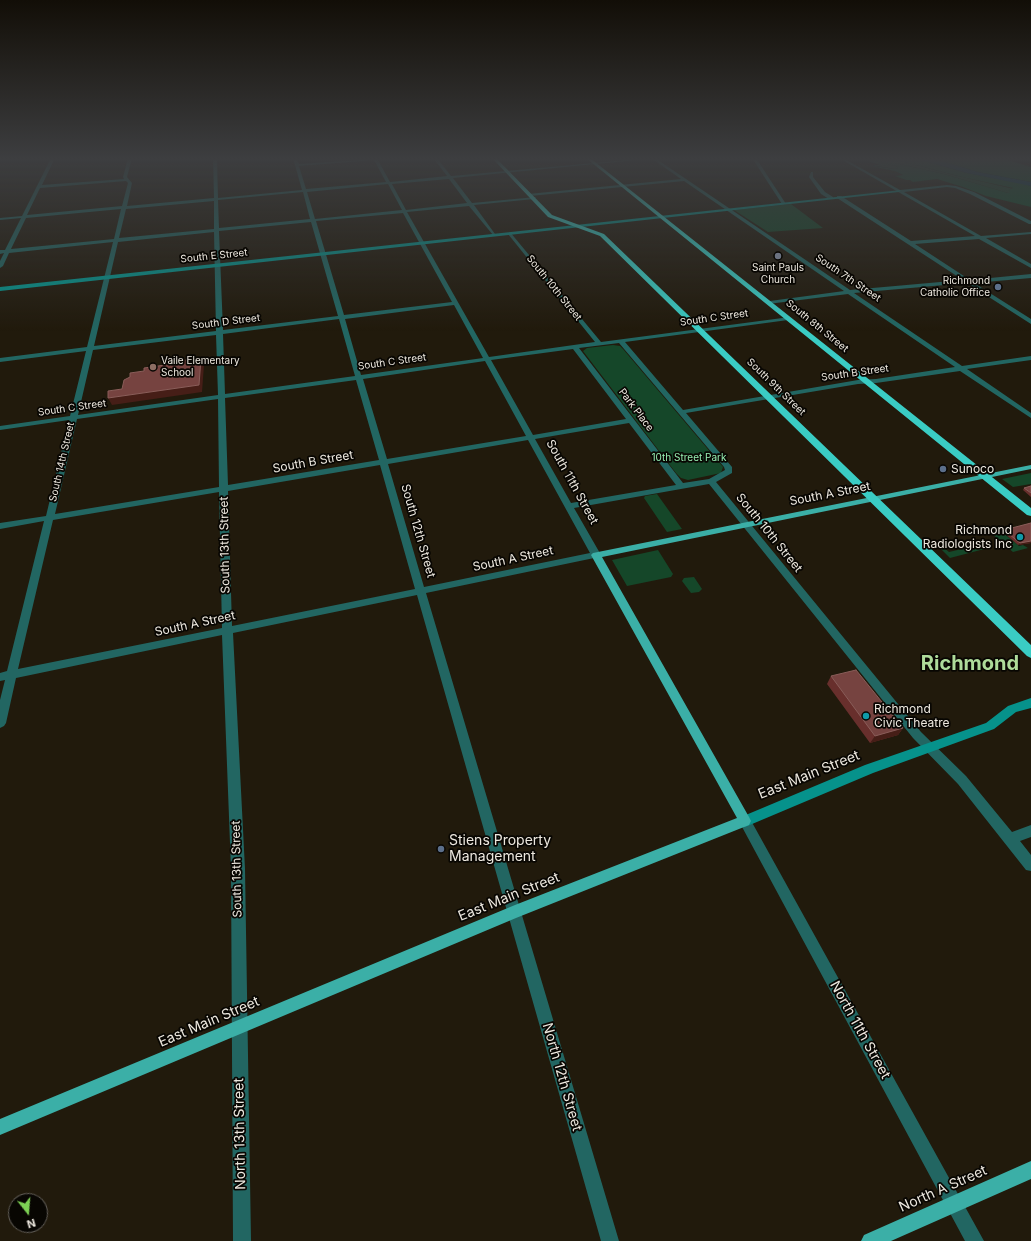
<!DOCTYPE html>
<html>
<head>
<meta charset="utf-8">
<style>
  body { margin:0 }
  #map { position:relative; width:1031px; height:1241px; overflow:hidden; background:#211a0c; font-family:Inter,sans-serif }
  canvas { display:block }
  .north { position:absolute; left:8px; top:1193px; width:40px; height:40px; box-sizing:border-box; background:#080602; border:1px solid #64605a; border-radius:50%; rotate:163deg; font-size:11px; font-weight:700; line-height:16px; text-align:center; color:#ede8df }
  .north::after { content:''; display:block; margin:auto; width:14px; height:18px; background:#7dd154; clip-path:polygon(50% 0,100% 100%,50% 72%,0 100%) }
</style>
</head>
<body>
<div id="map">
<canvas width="1031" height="1241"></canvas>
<div class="north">N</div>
</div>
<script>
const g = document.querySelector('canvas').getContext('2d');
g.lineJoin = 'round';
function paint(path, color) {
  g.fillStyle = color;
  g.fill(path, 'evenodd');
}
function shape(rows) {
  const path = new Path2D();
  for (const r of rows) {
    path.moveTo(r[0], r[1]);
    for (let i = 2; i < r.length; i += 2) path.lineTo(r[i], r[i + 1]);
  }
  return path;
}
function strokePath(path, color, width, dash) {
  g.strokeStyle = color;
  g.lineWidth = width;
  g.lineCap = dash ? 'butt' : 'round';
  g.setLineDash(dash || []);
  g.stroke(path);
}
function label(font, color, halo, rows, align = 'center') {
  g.font = font + ' Inter,sans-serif';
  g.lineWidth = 3.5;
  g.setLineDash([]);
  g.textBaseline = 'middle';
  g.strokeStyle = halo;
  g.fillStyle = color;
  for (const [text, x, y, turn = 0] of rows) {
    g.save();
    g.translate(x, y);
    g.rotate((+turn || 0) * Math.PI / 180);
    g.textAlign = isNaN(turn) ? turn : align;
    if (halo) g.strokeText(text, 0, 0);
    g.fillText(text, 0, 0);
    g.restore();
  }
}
paint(shape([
  [897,160,954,175,1014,189,1009,190,1011,193,1008,193,944,174,900,164,878,162,896,166,898,168,895,169,871,165,880,165,869,161],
  [791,204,823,228,768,232,734,210],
  [613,345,620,346,623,349,723,467,721,473,688,480,681,478,676,473,583,351,587,348],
  [1031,473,1031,484,1013,487,1002,479],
  [657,494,682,529,667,532,644,498,645,496],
  [1001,531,1019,546,1023,545,1028,548,1013,552,991,533],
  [987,543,992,547,950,558,939,547,942,546,949,552],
  [658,550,673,574,671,577,627,586,612,560],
  [694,577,702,589,699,592,691,593,682,581,684,578]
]), '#154729');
paint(shape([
  [859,158,914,158,967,173,1025,184,1031,186,1031,207,986,196,963,187,937,179,913,182,910,180,906,180,895,176,903,175,895,171,866,165,895,169,898,168,896,166,877,162,895,163,944,174,1008,193,1010,193,1009,190,1013,188,962,177,897,160,873,161],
  [932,158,1001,158,1031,167,1031,182,978,172]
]), '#0a4e2a');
paint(shape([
  [914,158,932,158,978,172,1031,182,1031,186,967,173]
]), '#003b56');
paint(shape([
  [51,158,55,158,42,185,124,179,123,177,128,158,132,158,127,177,132,183,127,206,214,198,213,158,217,158,218,198,302,190,293,158,297,158,299,164,392,158,378,160,390,182,447,176,433,158,437,158,451,176,649,158,647,159,453,178,472,203,536,197,534,199,474,205,495,234,493,235,469,206,407,212,489,357,595,342,508,234,510,232,601,342,790,317,790,319,788,320,625,342,683,410,858,380,876,379,955,367,848,294,768,304,767,303,770,301,844,291,684,181,530,196,528,194,681,179,651,158,655,158,850,290,963,280,837,198,837,196,841,196,911,241,975,236,839,158,843,158,900,190,947,185,956,186,974,192,1031,221,1031,224,1029,224,970,194,955,188,947,187,904,192,981,236,1031,232,1031,234,986,238,1031,264,1031,268,979,239,915,244,970,280,1031,274,1031,278,974,283,1031,319,1031,324,967,283,854,293,962,366,1031,356,1031,360,967,369,1031,413,1031,418,960,371,876,383,858,384,686,413,732,467,732,473,716,482,921,732,966,776,1012,832,1031,825,1031,837,1020,841,1031,855,1031,871,1026,870,958,784,913,738,709,484,574,508,601,555,599,557,426,593,619,1241,601,1241,417,595,233,633,245,869,251,1241,233,1241,231,869,222,635,16,678,6,723,4,726,0,728,0,700,5,680,0,681,0,673,7,671,44,521,0,529,0,523,46,516,69,420,0,430,0,426,70,416,86,351,0,362,0,358,87,347,113,242,9,253,3,266,0,268,0,261,4,253,0,254,0,250,5,250,21,218,0,220,0,218,22,216,51,158],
  [374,160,386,182,306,189,299,166,374,160],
  [449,179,467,203,406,210,392,184,449,179],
  [126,181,128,183,122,206,27,215,40,188,126,181],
  [388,184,402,210,315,219,307,192,388,184],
  [303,192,310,219,219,228,218,200,303,192],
  [214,201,214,229,119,238,126,209,214,201],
  [121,209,114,239,11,249,26,218,121,209],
  [403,213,452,302,344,315,316,221,403,213],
  [311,222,338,316,223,330,219,231,311,222],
  [214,232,216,331,94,346,118,242,214,232],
  [454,305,483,358,361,375,345,319,454,305],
  [339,319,355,376,225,394,223,334,339,319],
  [216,335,218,395,78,415,93,350,216,335],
  [619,343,724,467,725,470,709,479,683,483,579,348,619,343],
  [573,349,626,419,533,435,491,360,573,349],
  [485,361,526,436,387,459,363,379,485,361],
  [356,380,379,460,228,485,225,398,356,380],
  [218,399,219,487,55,514,77,419,218,399],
  [629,423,676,485,571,503,535,439,629,423],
  [528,440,590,553,424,587,388,464,528,440],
  [380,465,415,589,232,626,228,491,380,465],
  [219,492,222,628,18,669,53,520,219,492],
  [752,158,756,158,786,204,782,204,752,158],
  [811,172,813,172,813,177,825,192,833,197,833,199,829,199,821,194,809,177,811,172],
  [745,815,749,817,984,1241,965,1241,741,825,739,821,741,817,745,815]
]), '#226662');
paint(shape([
  [901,190,899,192,0,291,0,287,901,190],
  [1031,698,1031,708,1016,712,994,729,873,773,745,827,741,825,739,821,741,817,865,765,986,723,1008,706,1031,698]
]), '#06928b');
paint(shape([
  [1031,465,1031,469,602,557,749,817,751,821,749,825,516,918,0,1135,0,1119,515,905,737,818,591,555,593,553,1031,465],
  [1031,1161,1031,1179,891,1241,861,1241,864,1235,1031,1161]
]), '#3bafa7');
paint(shape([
  [492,158,496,158,552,215,604,234,1031,645,1031,658,1027,656,600,236,548,217,492,158],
  [586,158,590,158,1031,508,1031,516,1027,515,586,158]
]), '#3accc4');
paint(shape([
  [1031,486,1031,497,1023,490,1024,488],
  [1031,523,1031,543,1018,545,1003,532,1004,530],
  [831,676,903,728,898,735,870,743,827,684]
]), '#682f2c');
paint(shape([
  [201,358,204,365,202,392,112,405,108,398],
  [1031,541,1031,543,1018,545,1020,543],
  [903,728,898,735,870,743,875,736]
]), '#461e17');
const building = shape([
  [201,358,199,385,108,398,108,391,122,389,124,380,130,377,130,373,144,371,144,368,172,364,171,362,201,358],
  [1031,486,1031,493,1024,488,1031,486],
  [1031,523,1031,541,1020,543,1004,530,1031,523],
  [856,670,903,728,875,736,831,676,856,670]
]);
paint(building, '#764340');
strokePath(building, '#895d59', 1);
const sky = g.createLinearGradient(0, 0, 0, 331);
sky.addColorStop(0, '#120e07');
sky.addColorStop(0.48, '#3d3e40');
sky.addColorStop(1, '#3d3e4000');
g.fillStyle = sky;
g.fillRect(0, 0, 1031, 331);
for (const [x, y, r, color] of [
  [778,256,4,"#6b7280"],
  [998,287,4,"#5c6f8a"],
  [153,367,4,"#8d6e63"],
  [943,469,4,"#5c6f8a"],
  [1020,537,4,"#0f9aa8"],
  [866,716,4,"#0f9aa8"],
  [441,849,4,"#5c6f8a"]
]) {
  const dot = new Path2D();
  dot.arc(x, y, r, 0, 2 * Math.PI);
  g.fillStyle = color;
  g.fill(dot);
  strokePath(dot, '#080602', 1.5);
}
label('10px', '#ede8df', '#080602', [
  ["South E Street",214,256,-6],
  ["South 7th Street",848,278,34],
  ["South 10th Street",554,288,51],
  ["South C Street",714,318,-8],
  ["South D Street",226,322,-7],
  ["South 8th Street",817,326,39],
  ["South C Street",392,362,-8],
  ["South B Street",855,373,-8],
  ["South 9th Street",776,387,44],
  ["South C Street",72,408,-8],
  ["Park Place",636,410,53],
  ["South 14th Street",62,462,-77]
]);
label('10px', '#ede8df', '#080602', [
  ["Saint Pauls",778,268],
  ["Church",778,280],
  ["Richmond",990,281,"right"],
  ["Catholic Office",990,293,"right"],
  ["Vaile Elementary",161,361,"left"],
  ["School",161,373,"left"]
]);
label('10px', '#97efb3', '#080602', [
  ["10th Street Park",689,458]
]);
label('12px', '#ede8df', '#080602', [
  ["South B Street",313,462,-10],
  ["South 11th Street",572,482,61],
  ["South A Street",830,494,-11],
  ["South 12th Street",418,531,74],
  ["South 10th Street",769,533,51],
  ["South 13th Street",225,545,-91],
  ["South A Street",513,559,-12],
  ["South A Street",195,624,-12],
  ["South 13th Street",237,869,-91]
]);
label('12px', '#ede8df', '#080602', [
  ["Sunoco",951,469],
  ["Richmond",1012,530,"right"],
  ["Radiologists Inc",1012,544,"right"],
  ["Richmond",874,709],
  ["Civic Theatre",874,723]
], 'left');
label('14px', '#ede8df', '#080602', [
  ["East Main Street",809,775,-22],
  ["East Main Street",509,897,-22],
  ["East Main Street",209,1022,-23],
  ["North 11th Street",860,1030,61],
  ["North 12th Street",562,1077,74],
  ["North 13th Street",240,1134,-91],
  ["North A Street",943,1189,-24]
]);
label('14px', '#ede8df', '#080602', [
  ["Stiens Property",449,841],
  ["Management",449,857]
], 'left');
label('bold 20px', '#aedb9a', '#080602', [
  ["Richmond",970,664]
]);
</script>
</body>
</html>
